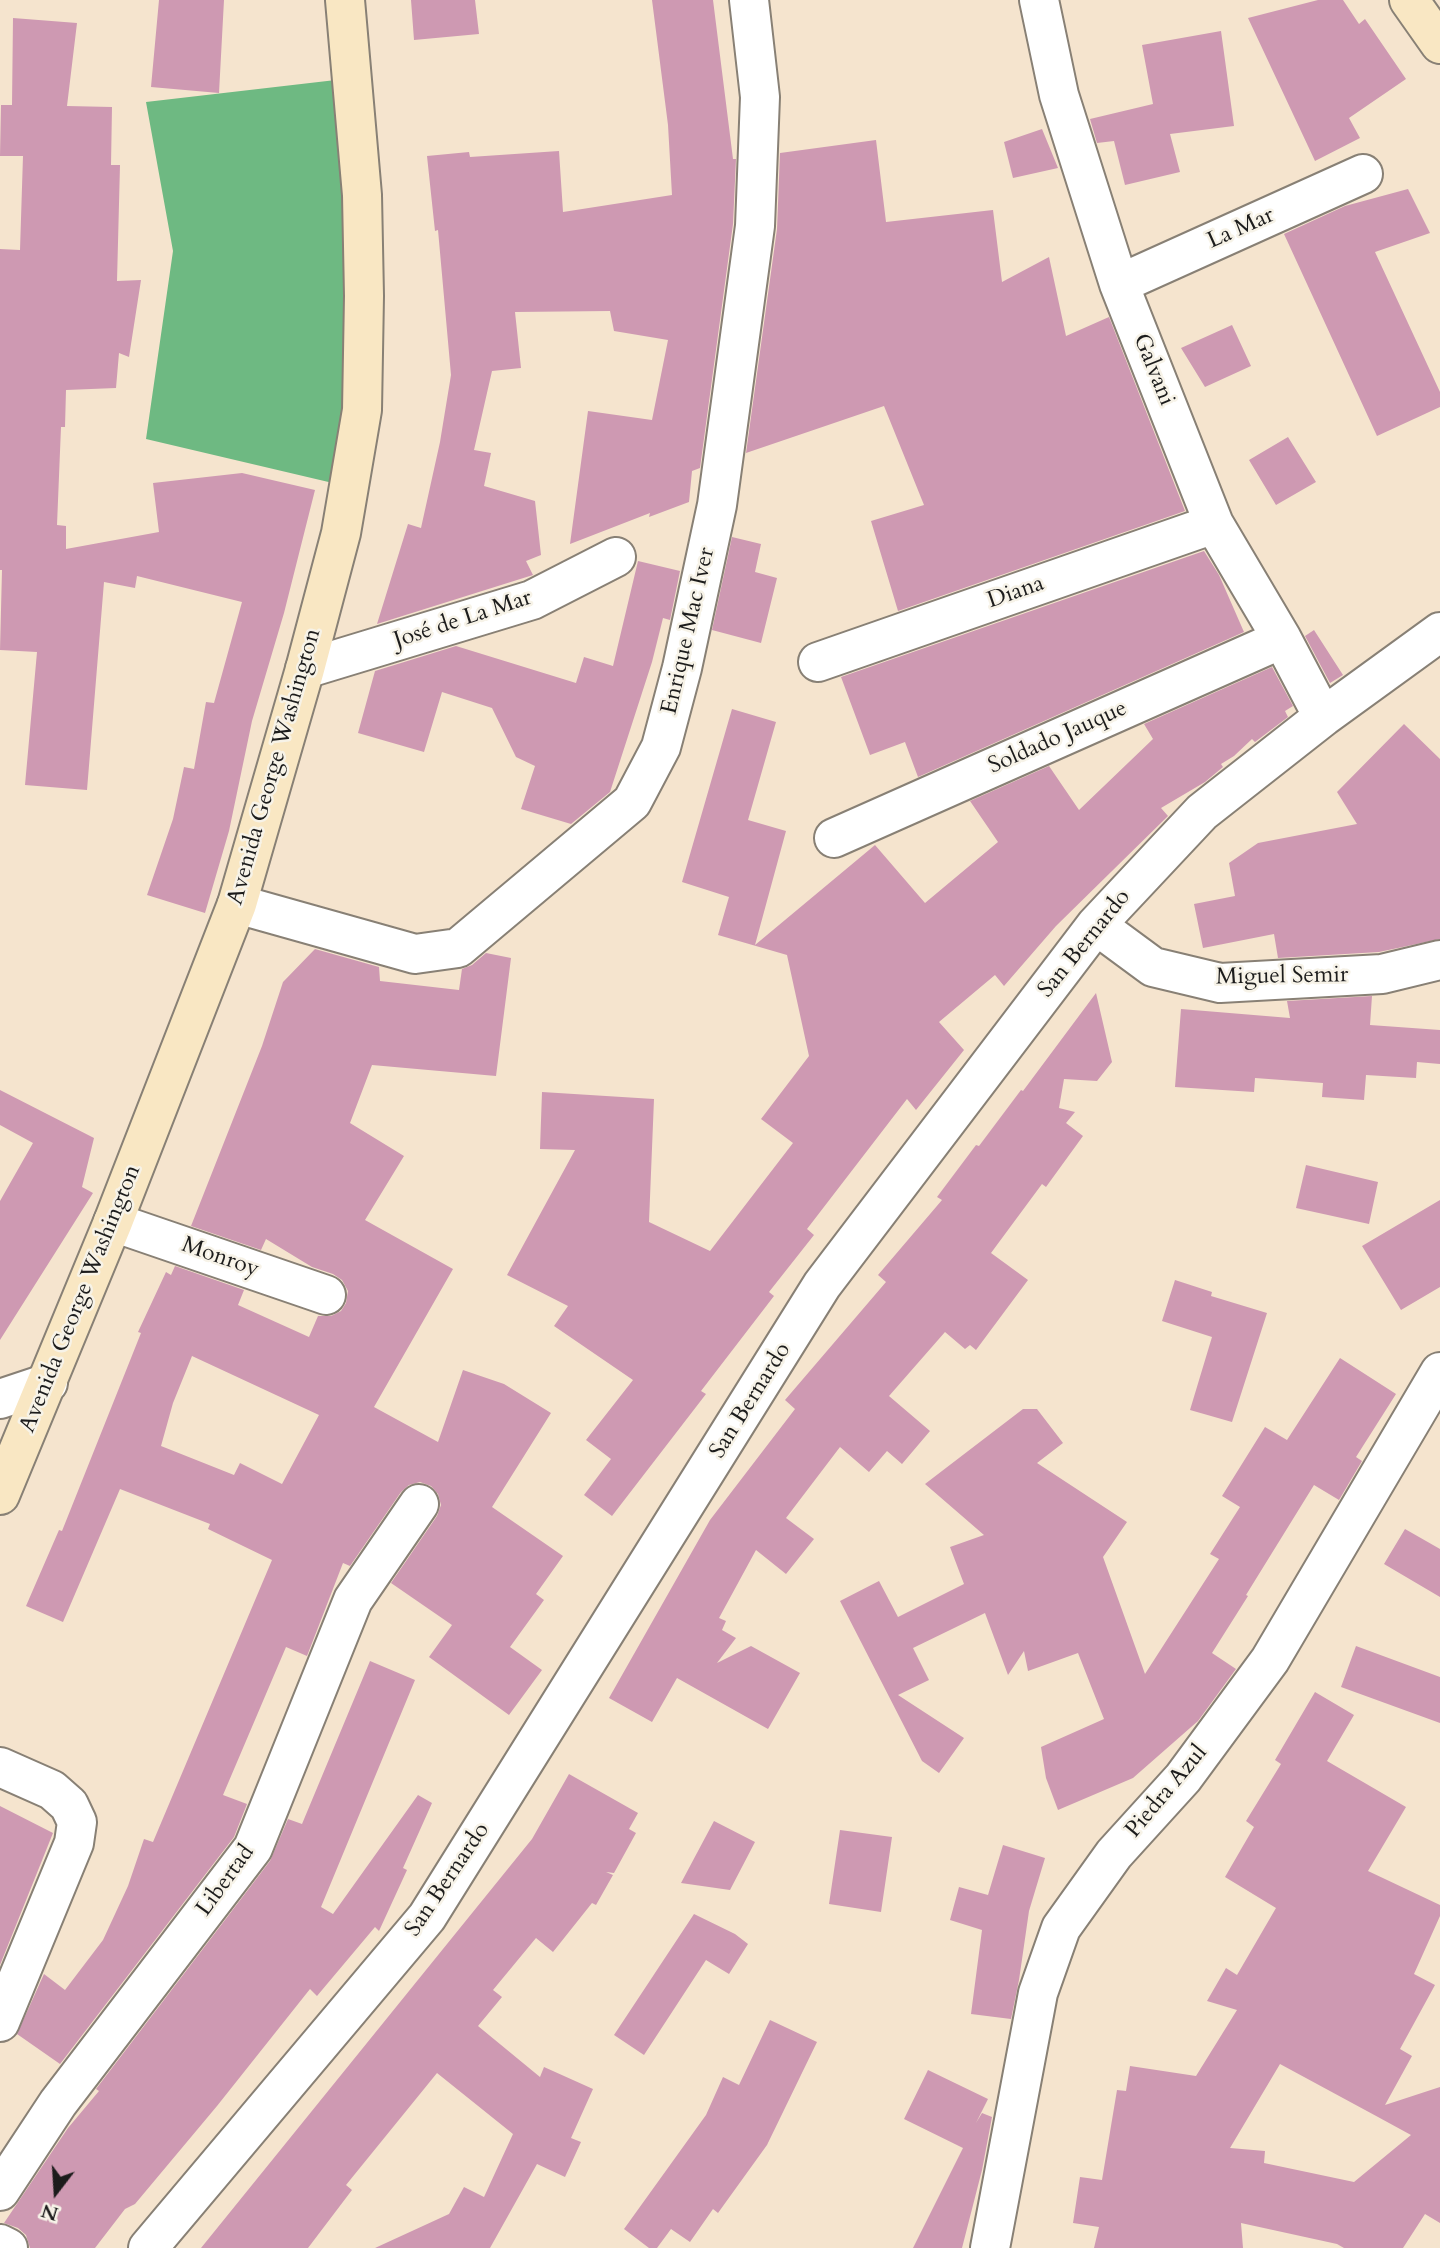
<!DOCTYPE html>
<html>
<head>
<meta charset="utf-8">
<style>
  body { margin:0 }
  #map { position:relative; width:1440px; height:2248px; overflow:hidden; background:#f5e4ce; font-family:Cardo,serif }
  canvas { display:block }
  .north { position:absolute; left:21px; top:2157px; width:70px; height:70px; -webkit-text-stroke:5px #f7f3e8; paint-order:stroke; rotate:197deg; font-size:19px; font-weight:700; line-height:28px; text-align:center; color:#1c1c1c }
  .north::after { content:''; display:block; margin:auto; width:24px; height:32px; background:#1c1c1c; clip-path:polygon(50% 0,100% 100%,50% 72%,0 100%) }
</style>
</head>
<body>
<div id="map">
<canvas width="1440" height="2248"></canvas>
<div class="north">N</div>
</div>
<script>
const g = document.querySelector('canvas').getContext('2d');
g.lineJoin = 'round';
function paint(path, color) {
  g.fillStyle = color;
  g.fill(path, 'evenodd');
}
function shape(rows) {
  const path = new Path2D();
  for (const r of rows) {
    path.moveTo(r[0], r[1]);
    for (let i = 2; i < r.length; i += 2) path.lineTo(r[i], r[i + 1]);
  }
  return path;
}
function strokePath(path, color, width, dash) {
  g.strokeStyle = color;
  g.lineWidth = width;
  g.lineCap = dash ? 'butt' : 'round';
  g.setLineDash(dash || []);
  g.stroke(path);
}
function label(font, color, halo, rows, align = 'center') {
  g.font = font + ' Cardo,serif';
  g.lineWidth = 5;
  g.setLineDash([]);
  g.textBaseline = 'middle';
  g.strokeStyle = halo;
  g.fillStyle = color;
  for (const [text, x, y, turn = 0] of rows) {
    g.save();
    g.translate(x, y);
    g.rotate((+turn || 0) * Math.PI / 180);
    g.textAlign = isNaN(turn) ? turn : align;
    if (halo) g.strokeText(text, 0, 0);
    g.fillText(text, 0, 0);
    g.restore();
  }
}
paint(shape([
  [353,78,354,488,146,439,173,251,146,102]
]), '#6eb982');
paint(shape([
  [159,0,224,0,219,93,151,87],
  [411,0,475,0,479,34,414,40],
  [652,0,713,0,733,159,736,159,733,224,700,468,692,471,689,502,649,517,650,513,570,544,588,411,652,420,668,340,614,331,610,311,515,312,521,368,492,371,474,450,491,453,484,486,535,501,541,555,526,561,533,575,377,624,408,524,421,528,440,442,451,375,438,230,435,231,427,156,469,152,470,157,559,151,563,212,672,195,668,125],
  [1318,0,1343,0,1359,24,1365,19,1406,79,1349,118,1360,138,1315,161,1248,18],
  [13,18,77,23,67,106,112,107,111,165,120,165,117,281,141,280,129,357,119,353,116,388,66,390,65,427,61,427,57,525,66,526,66,549,159,532,153,483,242,473,315,490,284,613,252,721,229,831,205,913,147,895,173,819,184,767,194,769,206,702,214,703,242,602,137,576,135,588,104,582,87,790,25,785,37,652,0,650,2,570,0,570,0,249,20,250,23,156,0,156,1,105,12,105],
  [1221,31,1234,126,1170,134,1180,172,1125,185,1114,141,1097,143,1090,119,1153,104,1142,45],
  [1042,129,1058,168,1013,178,1004,142],
  [876,140,886,222,993,210,1002,282,1049,257,1066,336,1109,317,1185,511,898,611,871,521,924,505,884,406,746,453,777,229,780,153],
  [1408,189,1430,233,1375,252,1440,392,1440,407,1377,436,1284,234,1345,206],
  [1232,325,1251,366,1205,387,1181,348],
  [1288,437,1316,482,1276,505,1249,460],
  [732,537,761,544,755,572,777,578,761,643,712,630],
  [1204,551,1219,575,1244,632,918,777,905,742,870,755,841,677],
  [638,561,680,571,670,620,663,618,652,662,610,792,571,824,521,809,535,766,516,757,492,708,442,692,424,752,358,733,375,671,456,646,576,683,584,657,613,666],
  [1314,630,1343,675,1330,683,1305,636],
  [1272,667,1293,706,1285,711,1288,717,1255,742,1252,739,1234,756,1221,764,1223,767,1205,782,1161,808,1168,816,1056,926,1004,986,995,975,939,1022,964,1050,916,1110,907,1099,807,1229,814,1235,769,1292,774,1296,701,1391,706,1394,612,1516,584,1495,611,1459,586,1440,633,1380,554,1326,568,1306,507,1275,575,1150,540,1149,542,1092,654,1099,649,1222,710,1251,793,1143,761,1119,809,1056,787,955,718,935,729,897,682,882,732,709,776,722,748,820,786,831,755,945,875,845,925,903,998,842,970,801,1049,766,1079,810,1153,739,1144,724],
  [1404,724,1440,759,1440,939,1379,952,1278,958,1274,934,1203,948,1194,904,1235,896,1229,863,1258,843,1357,824,1337,792],
  [315,949,379,967,380,981,459,990,462,969,472,965,486,953,511,958,496,1076,372,1065,350,1123,404,1156,365,1220,453,1269,374,1407,438,1442,463,1370,504,1384,551,1413,492,1507,563,1556,536,1594,544,1600,510,1647,542,1670,509,1715,429,1657,452,1625,391,1583,437,1516,441,1505,438,1494,431,1486,420,1482,409,1485,401,1492,350,1566,343,1563,307,1656,286,1647,223,1795,247,1804,234,1837,60,2064,17,2034,44,1974,65,1990,103,1940,128,1886,144,1839,153,1842,272,1560,208,1529,210,1524,120,1489,63,1622,26,1606,59,1530,62,1531,141,1333,138,1332,166,1272,171,1275,175,1266,244,1290,238,1305,309,1337,318,1316,331,1316,341,1311,346,1303,348,1291,342,1280,333,1274,312,1267,266,1239,261,1250,191,1226,262,1046,283,982],
  [192,1356,319,1415,282,1484,240,1463,234,1475,161,1446,173,1403],
  [1096,993,1112,1062,1097,1081,1064,1079,1059,1108,1075,1112,1066,1123,1083,1136,1046,1187,1042,1184,991,1253,1028,1280,976,1350,970,1345,965,1349,945,1332,889,1396,930,1431,902,1464,887,1451,869,1472,840,1447,786,1518,814,1539,786,1574,756,1550,719,1618,726,1621,722,1630,736,1638,717,1663,751,1646,800,1673,768,1729,677,1678,652,1722,609,1698,710,1520,795,1409,785,1400,886,1282,878,1275,942,1200,937,1197,976,1145,979,1146,1021,1090,1023,1091],
  [1372,996,1370,1025,1440,1030,1440,1064,1417,1062,1416,1078,1366,1075,1364,1100,1322,1097,1323,1083,1255,1078,1254,1092,1175,1087,1181,1009,1290,1018,1287,1001],
  [0,1090,94,1138,82,1187,93,1193,0,1340,0,1201,33,1143,0,1125],
  [1306,1165,1378,1182,1369,1224,1296,1208],
  [1440,1200,1440,1287,1401,1310,1362,1246],
  [1175,1280,1212,1292,1211,1296,1267,1313,1232,1422,1190,1410,1212,1337,1162,1321],
  [1340,1358,1396,1394,1356,1457,1362,1461,1339,1500,1314,1485,1246,1595,1248,1596,1212,1653,1236,1669,1198,1721,1133,1778,1058,1810,1046,1778,1041,1747,1104,1719,1078,1653,1028,1671,1024,1651,1008,1675,985,1613,913,1648,929,1680,898,1695,964,1738,939,1773,922,1761,840,1601,879,1581,898,1617,964,1584,950,1547,984,1535,925,1484,1023,1409,1037,1409,1063,1443,1037,1463,1127,1522,1103,1557,1145,1674,1219,1559,1210,1554,1240,1507,1222,1496,1265,1427,1287,1440],
  [1405,1529,1440,1549,1440,1597,1384,1564],
  [1356,1646,1440,1677,1440,1723,1341,1687],
  [370,1661,415,1680,321,1907,333,1914,418,1795,432,1803,403,1868,407,1870,379,1931,375,1927,317,1996,310,1989,217,2106,135,2204,125,2209,95,2248,30,2248,26,2235,18,2228,4,2223,68,2128,99,2091,96,2089,270,1861,288,1819,302,1824],
  [1315,1692,1354,1715,1327,1761,1406,1807,1368,1871,1440,1905,1440,1916,1414,1974,1435,1985,1400,2049,1412,2056,1385,2105,1440,2087,1440,2223,1425,2214,1403,2248,1344,2248,1337,2244,1241,2223,1243,2248,1094,2248,1099,2227,1073,2223,1080,2177,1102,2180,1117,2090,1126,2091,1130,2066,1196,2076,1237,2010,1207,2001,1226,1968,1237,1975,1276,1908,1225,1877,1254,1827,1246,1821,1281,1764,1275,1760],
  [1280,2064,1378,2117,1411,2135,1354,2182,1264,2163,1265,2151,1230,2148],
  [569,1774,638,1813,629,1829,636,1833,614,1873,606,1872,613,1875,596,1905,592,1903,553,1952,536,1938,493,1990,502,1997,478,2026,540,2077,544,2067,593,2089,571,2138,581,2142,565,2177,537,2164,490,2248,375,2248,449,2214,464,2187,484,2197,513,2134,437,2073,346,2185,352,2190,308,2248,201,2248,532,1839],
  [0,1806,53,1833,0,1965],
  [714,1821,755,1842,730,1890,681,1883],
  [840,1830,892,1837,881,1912,829,1904],
  [1003,1845,1045,1858,1029,1911,1019,1980,1011,2019,971,2014,982,1930,950,1920,959,1887,988,1895],
  [694,1914,735,1934,748,1944,729,1974,706,1960,644,2055,614,2035],
  [770,2020,817,2042,767,2145,718,2213,713,2209,690,2242,671,2229,657,2248,649,2248,624,2229,706,2115,723,2077,739,2085],
  [928,2070,988,2099,976,2123,982,2113,992,2117,982,2170,962,2248,913,2248,963,2148,904,2119]
]), '#ce99b2');
const street = shape([
  [1039,0,1059,95,1119,284,1214,524,1282,639,1323,717],
  [1119,284,1363,174],
  [818,662,1214,524],
  [305,669,532,600,616,557],
  [834,838,1282,639],
  [237,904,415,954,458,948,632,802,661,747,682,668,717,505,755,226,760,97,749,0],
  [1096,925,1153,967,1220,983,1382,974,1440,960],
  [113,1222,326,1295],
  [0,1399,48,1383],
  [0,1767,52,1790,69,1805,77,1822,74,1843,0,2022],
  [0,2191,58,2103,253,1848,353,1600,419,1504],
  [0,2244,8,2248],
  [148,2248,427,1917,822,1285,1096,925,1202,812,1323,717,1440,632],
  [990,2248,1038,1993,1061,1928,1114,1854,1183,1778,1270,1660,1440,1372]
]);
const secondary = shape([
  [1409,0,1440,44],
  [0,1495,113,1222,237,904,305,669,341,533,362,410,364,296,362,195,345,0]
]);
strokePath(street, '#888075', 42);
strokePath(secondary, '#888075', 42);
strokePath(street, '#fff', 38);
strokePath(secondary, '#f9e7c3', 38);
label('23px', '#1c1c1c', '#f7f3e8', [
  ["La Mar",1241,229,-24],
  ["Galvani",1153,370,68],
  ["Diana",1016,593,-19],
  ["José de La Mar",463,620,-18],
  ["Enrique Mac Iver",689,631,-77],
  ["Soldado Jauque",1058,738,-24],
  ["Avenida George Washington",275,767,-74],
  ["San Bernardo",1085,944,-51],
  ["Miguel Semir",1282,977,-1],
  ["Monroy",220,1258,19],
  ["Avenida George Washington",81,1299,-68],
  ["San Bernardo",751,1401,-58],
  ["Piedra Azul",1167,1792,-50],
  ["San Bernardo",448,1880,-56],
  ["Libertad",226,1881,-54]
]);
</script>
</body>
</html>
